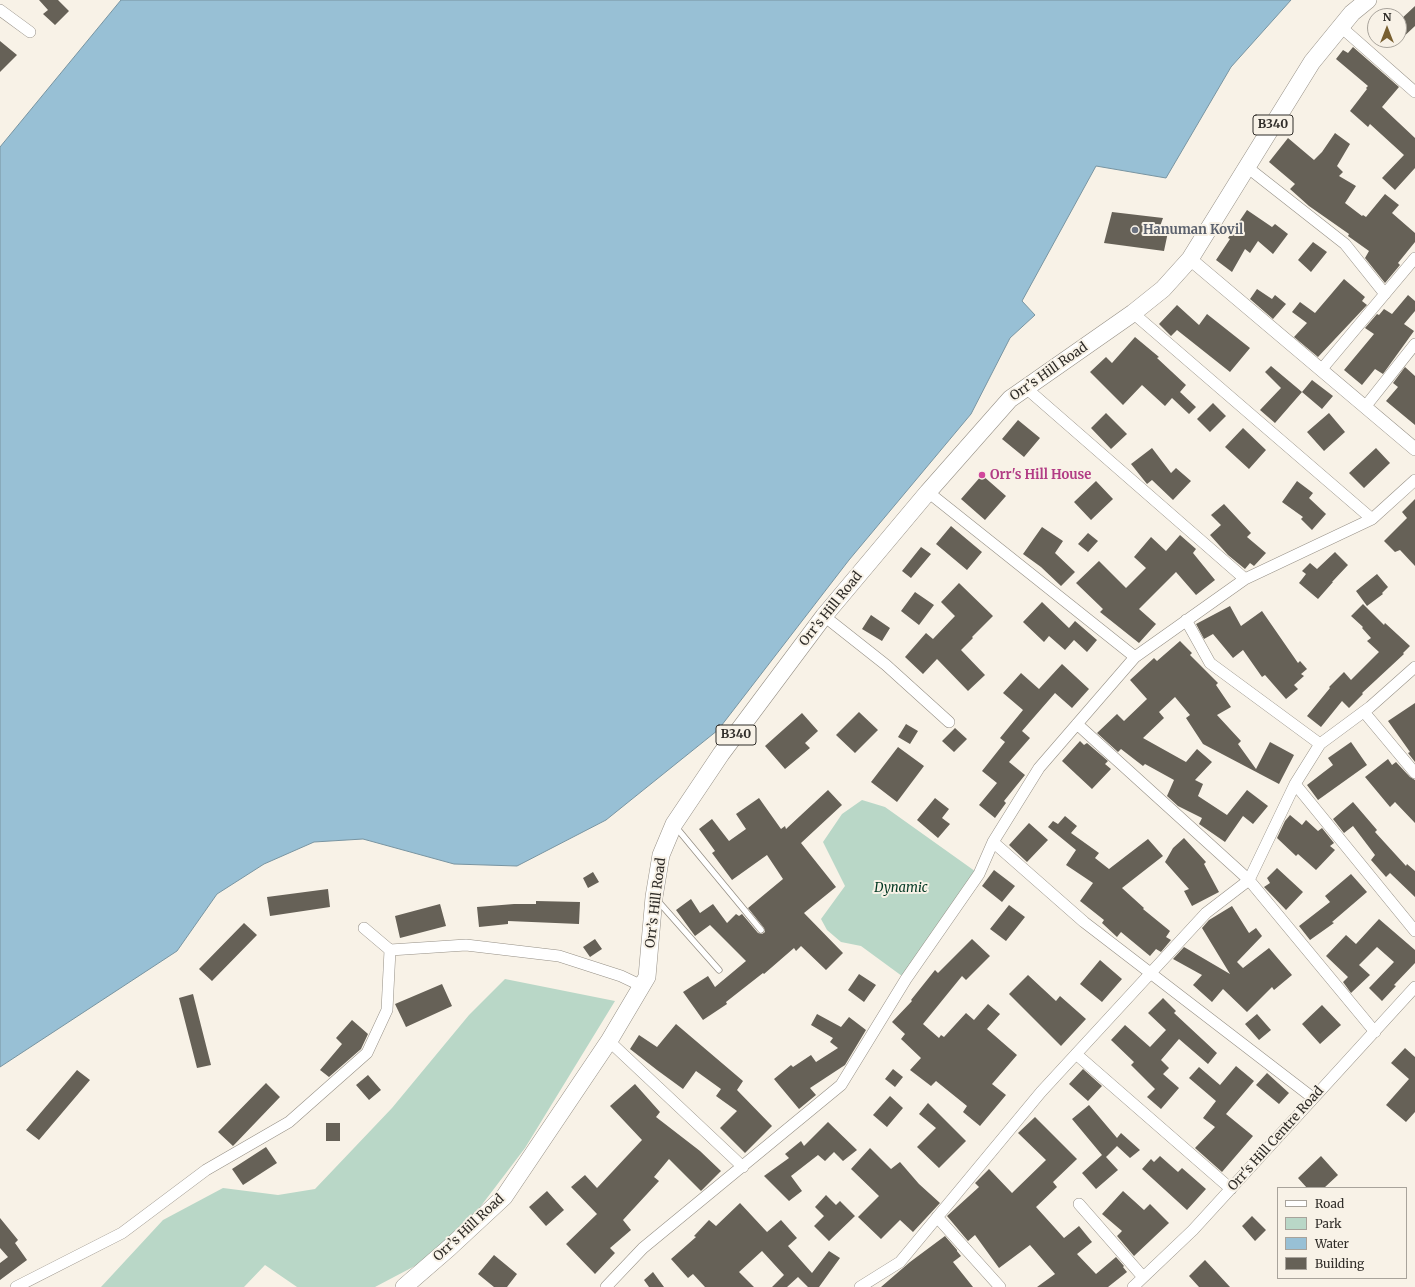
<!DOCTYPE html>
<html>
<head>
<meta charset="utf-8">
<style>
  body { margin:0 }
  #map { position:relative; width:1415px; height:1287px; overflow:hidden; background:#f8f2e7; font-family:Merriweather,serif }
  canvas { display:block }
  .legend { position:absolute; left:1277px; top:1187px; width:130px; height:92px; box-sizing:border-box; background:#f8f2e7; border:1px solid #a8a39b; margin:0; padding:5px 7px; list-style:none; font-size:12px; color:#2f2c28 }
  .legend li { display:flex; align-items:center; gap:8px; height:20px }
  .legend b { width:20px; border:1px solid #a8a39b }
  .north { position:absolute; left:1367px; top:8px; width:40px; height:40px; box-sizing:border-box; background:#f8f2e7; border:1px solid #a8a39b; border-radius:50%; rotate:0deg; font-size:11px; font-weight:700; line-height:16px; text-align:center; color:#2f2c28 }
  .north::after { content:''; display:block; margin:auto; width:14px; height:18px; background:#785f30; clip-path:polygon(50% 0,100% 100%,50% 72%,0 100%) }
</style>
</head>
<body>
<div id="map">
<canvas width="1415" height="1287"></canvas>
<ul class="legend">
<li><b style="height:5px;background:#fff"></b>Road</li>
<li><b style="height:11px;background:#b9d7c7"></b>Park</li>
<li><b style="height:11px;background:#98c0d5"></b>Water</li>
<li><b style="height:11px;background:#666157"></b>Building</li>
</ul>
<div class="north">N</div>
</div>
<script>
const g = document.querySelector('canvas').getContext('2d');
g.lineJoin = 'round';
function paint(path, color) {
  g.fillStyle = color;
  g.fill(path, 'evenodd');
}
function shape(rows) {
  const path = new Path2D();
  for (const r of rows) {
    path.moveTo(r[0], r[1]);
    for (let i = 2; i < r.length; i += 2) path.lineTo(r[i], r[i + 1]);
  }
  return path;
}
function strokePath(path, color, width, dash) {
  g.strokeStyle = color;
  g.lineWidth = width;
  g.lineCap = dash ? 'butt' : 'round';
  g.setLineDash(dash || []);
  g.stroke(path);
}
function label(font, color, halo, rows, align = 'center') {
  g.font = font + ' Merriweather,serif';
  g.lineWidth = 4;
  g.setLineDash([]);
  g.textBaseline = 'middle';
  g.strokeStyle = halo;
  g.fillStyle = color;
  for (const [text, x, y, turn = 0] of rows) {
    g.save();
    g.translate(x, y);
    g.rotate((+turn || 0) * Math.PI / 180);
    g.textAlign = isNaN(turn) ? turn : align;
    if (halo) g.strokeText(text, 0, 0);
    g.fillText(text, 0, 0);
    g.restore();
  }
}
paint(shape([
  [862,800,885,807,979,874,906,979,861,946,841,942,827,930,821,919,845,886,823,842,842,814],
  [505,979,615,1001,525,1148,449,1248,375,1287,297,1287,265,1265,244,1287,101,1287,163,1220,223,1188,278,1195,315,1189,392,1108,469,1015]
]), '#b9d7c7');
const water = shape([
  [121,0,1291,0,1231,67,1166,178,1096,166,1022,301,1035,315,1010,338,971,414,849,560,718,730,606,820,517,866,454,864,363,839,314,842,264,864,217,894,177,951,0,1067,0,147,121,0]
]);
paint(water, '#98c0d5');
strokePath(water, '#7894a1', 1);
paint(shape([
  [39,0,58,0,69,11,55,25,43,14,48,10],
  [1415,6,1415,26,1399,41,1399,21],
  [0,41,17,55,0,72],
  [1353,47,1399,87,1382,107,1415,138,1415,168,1395,190,1382,178,1404,155,1370,124,1368,127,1350,111,1367,89,1366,88,1368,86,1336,59,1343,50,1348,53],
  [1335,133,1350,144,1337,166,1343,172,1339,176,1356,186,1345,203,1362,216,1363,215,1366,217,1385,194,1399,205,1392,213,1415,233,1415,242,1398,263,1400,265,1385,283,1365,258,1369,251,1348,236,1349,234,1309,206,1290,189,1295,184,1269,162,1288,138,1314,160,1322,152],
  [1247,210,1272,227,1275,224,1288,234,1273,254,1258,241,1250,253,1245,249,1232,272,1216,260,1230,239,1228,238],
  [1112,212,1163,218,1159,229,1168,232,1164,251,1104,243],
  [1313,242,1327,252,1311,272,1298,260],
  [1344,279,1365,297,1362,301,1367,305,1318,357,1294,337,1307,323,1292,312,1300,302,1315,313],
  [1257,289,1272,299,1275,295,1286,304,1273,319,1250,299],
  [1408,295,1415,301,1415,311,1404,324,1414,331,1383,374,1375,369,1362,385,1344,370,1374,334,1365,328,1377,314,1379,315,1384,309,1392,314],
  [1177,305,1199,325,1207,314,1250,348,1230,372,1177,330,1171,336,1159,324],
  [1135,337,1159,357,1157,358,1186,385,1180,392,1196,407,1189,414,1172,398,1165,406,1142,385,1123,405,1090,372,1106,357,1112,363],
  [1271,366,1302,392,1275,423,1260,410,1281,388,1265,372],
  [1405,367,1415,376,1415,425,1386,401,1398,387,1393,383],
  [1312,380,1333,396,1322,409,1302,392],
  [1213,403,1226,416,1210,432,1197,419],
  [1106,413,1127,434,1111,449,1091,428],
  [1329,413,1345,432,1324,451,1307,432],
  [1018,420,1040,438,1024,457,1002,439],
  [1243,428,1266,450,1249,469,1225,447],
  [1152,448,1171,473,1176,468,1191,481,1173,500,1152,480,1147,484,1131,464],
  [1376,448,1390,463,1364,488,1349,473],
  [982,475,1006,496,985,520,961,499],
  [1096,481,1113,499,1091,520,1074,502],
  [1297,481,1313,493,1309,498,1326,514,1312,530,1301,519,1303,517,1282,502],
  [1415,499,1415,566,1400,550,1395,552,1384,541,1407,518,1402,512],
  [1224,504,1251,533,1247,537,1266,553,1254,566,1250,563,1245,569,1228,555,1210,535,1221,525,1211,515],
  [951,526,982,552,967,570,936,544],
  [1042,527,1063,541,1055,553,1075,572,1061,586,1041,567,1023,554],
  [1088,533,1098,541,1088,552,1078,544],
  [1180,535,1196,549,1193,553,1215,580,1196,595,1176,572,1139,609,1156,624,1139,643,1100,612,1103,609,1076,583,1099,561,1126,588,1146,568,1134,557,1151,537,1166,551],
  [921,547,931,554,911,578,902,571],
  [1335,552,1348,565,1332,582,1333,582,1318,599,1299,583,1306,574,1302,571,1310,563,1317,569],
  [1377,574,1388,587,1382,593,1383,594,1367,606,1356,591],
  [959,583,993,616,972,637,973,638,961,650,985,675,968,691,937,659,923,674,905,657,926,633,933,639,955,616,941,602],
  [915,592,934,605,919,625,901,611],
  [1042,602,1069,628,1075,621,1097,640,1087,652,1074,640,1065,650,1049,636,1044,642,1023,622],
  [1363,604,1384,625,1385,623,1410,646,1403,653,1404,654,1362,693,1363,694,1349,708,1342,701,1321,727,1307,716,1330,688,1329,687,1344,672,1351,680,1379,652,1367,641,1371,638,1362,628,1363,627,1351,616],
  [1230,606,1241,626,1262,611,1298,663,1300,661,1307,669,1301,674,1304,676,1294,685,1298,689,1286,699,1265,675,1262,677,1243,650,1233,658,1213,634,1204,639,1196,624],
  [871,615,890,628,882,641,862,629],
  [1180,641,1192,653,1190,655,1218,683,1216,685,1231,707,1217,715,1241,741,1238,744,1256,769,1270,742,1294,755,1279,784,1203,744,1186,718,1190,715,1175,697,1159,712,1164,718,1143,738,1186,762,1197,749,1212,762,1195,780,1203,784,1198,796,1227,815,1247,790,1268,806,1253,824,1243,816,1225,842,1199,824,1202,818,1178,806,1167,796,1174,780,1145,764,1143,766,1121,749,1118,752,1097,733,1117,714,1124,721,1147,699,1130,680,1154,658,1157,661],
  [1062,664,1089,689,1072,708,1055,693,1022,731,1030,738,1009,762,1025,775,1004,801,1006,803,995,818,979,805,997,783,982,771,1005,742,1000,738,1023,710,1003,693,1021,673,1039,689],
  [1415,703,1415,762,1408,753,1410,752,1388,721],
  [859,712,878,730,855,753,836,735],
  [802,713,818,731,805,743,810,748,785,769,765,746],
  [906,724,918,731,910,744,898,737],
  [955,728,967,739,954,752,942,741],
  [1080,741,1084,745,1087,743,1108,761,1105,764,1111,769,1092,789,1062,761],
  [1351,742,1367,765,1318,800,1307,785,1333,765,1328,758],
  [898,747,924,766,897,802,871,782],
  [1388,759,1392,765,1396,762,1410,777,1415,780,1415,823,1395,802,1390,807,1365,777],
  [828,790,842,805,801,843,836,887,804,913,843,953,826,970,801,946,796,951,794,948,764,974,763,973,726,1002,727,1004,703,1020,683,992,708,976,715,987,746,961,710,925,695,936,676,910,691,899,700,913,713,904,727,923,736,914,739,916,742,914,758,933,762,934,765,932,764,928,748,908,783,879,767,855,732,880,712,853,715,851,699,829,712,819,729,841,746,829,736,814,759,798,781,829,785,826,786,829],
  [935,798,949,809,942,818,950,824,938,838,917,820],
  [1353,802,1377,830,1375,832,1406,866,1407,864,1415,871,1415,897,1390,873,1386,877,1371,860,1375,855,1353,826,1344,833,1333,819],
  [1290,815,1302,825,1306,820,1318,831,1322,828,1334,843,1330,846,1335,850,1316,870,1298,854,1296,856,1277,838,1285,821],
  [1065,816,1077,826,1071,833,1099,853,1095,858,1109,869,1148,839,1163,856,1122,888,1144,908,1143,909,1170,931,1166,937,1171,940,1161,952,1156,949,1150,956,1121,932,1117,937,1102,923,1104,920,1080,901,1093,883,1066,865,1076,850,1048,827,1053,821,1058,824],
  [1029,823,1048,840,1027,862,1009,845],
  [1184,838,1206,862,1204,864,1219,892,1192,906,1184,891,1189,889,1165,862,1173,848],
  [1277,868,1303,892,1286,910,1264,887,1270,883,1267,878],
  [994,870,1015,886,1002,902,982,886],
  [593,872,599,882,588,888,583,878],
  [1351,874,1367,892,1332,922,1334,923,1310,940,1299,926,1330,902,1325,896],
  [328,889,330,907,270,916,267,897],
  [536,901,580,902,579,924,508,921,508,924,479,927,477,907,514,904,536,904],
  [440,904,446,926,400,938,395,916],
  [1009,905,1025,917,1006,941,990,929],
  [1232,906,1249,933,1256,928,1262,936,1237,962,1243,968,1269,948,1292,975,1274,990,1272,987,1247,1012,1223,989,1212,1002,1193,985,1202,975,1173,959,1184,947,1230,974,1202,928,1209,920],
  [1379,919,1415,950,1415,963,1394,985,1396,986,1382,1001,1369,988,1394,962,1377,947,1359,965,1370,975,1351,993,1343,982,1348,977,1326,956,1346,935,1356,944],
  [244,923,257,935,212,981,199,969],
  [595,939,602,949,590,957,583,947],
  [972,939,990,956,966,980,962,976,923,1024,939,1038,941,1035,944,1037,966,1013,974,1020,988,1004,1000,1014,987,1029,1017,1055,992,1084,1006,1095,980,1126,963,1112,967,1106,936,1081,931,1086,910,1070,921,1058,901,1039,905,1034,892,1022,912,1001,911,1000,935,970,938,973],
  [1100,960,1122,979,1102,1002,1080,984],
  [859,974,876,985,864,1002,848,990],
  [1028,975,1056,1001,1060,996,1086,1019,1061,1046,1009,994],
  [442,984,452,1006,406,1027,395,1004],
  [193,994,211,1065,197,1068,179,998],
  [1163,998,1176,1011,1174,1013,1217,1053,1208,1064,1179,1039,1161,1060,1169,1068,1163,1074,1179,1088,1161,1109,1147,1097,1155,1089,1131,1065,1134,1062,1111,1040,1125,1025,1150,1047,1166,1030,1148,1013],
  [1322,1005,1341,1025,1320,1044,1302,1024],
  [817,1014,841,1027,849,1017,866,1030,845,1065,810,1088,816,1095,799,1109,774,1079,791,1065,793,1067,811,1055,816,1062,838,1048,830,1042,833,1038,811,1025],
  [1257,1014,1271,1030,1259,1040,1245,1024],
  [352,1020,368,1034,361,1049,329,1077,320,1070,342,1044,336,1038],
  [676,1024,743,1081,737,1090,772,1126,745,1153,720,1128,737,1111,716,1096,721,1089,696,1071,683,1089,657,1070,630,1049,639,1035,657,1047],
  [1405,1048,1415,1057,1415,1112,1406,1122,1386,1105,1409,1079,1391,1063],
  [1236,1066,1254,1081,1226,1114,1253,1136,1222,1172,1195,1148,1215,1127,1203,1118,1216,1101,1189,1078,1199,1067,1220,1085],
  [893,1069,903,1077,895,1087,885,1079],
  [1083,1069,1102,1086,1088,1101,1069,1084],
  [77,1070,90,1080,39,1140,26,1130],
  [1267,1073,1289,1093,1279,1104,1256,1085],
  [368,1075,381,1090,369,1100,356,1085],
  [266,1083,280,1097,233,1146,218,1132],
  [635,1084,660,1112,656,1117,700,1151,721,1171,701,1191,669,1159,654,1177,659,1181,623,1220,631,1230,610,1248,615,1253,595,1274,566,1244,597,1214,571,1187,585,1175,597,1188,642,1140,610,1106],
  [890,1096,903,1108,887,1127,873,1115],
  [928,1103,966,1141,939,1168,917,1147,936,1128,919,1114],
  [1089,1105,1117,1138,1121,1133,1140,1150,1130,1158,1117,1146,1106,1157,1118,1170,1096,1189,1082,1173,1102,1155,1072,1119],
  [1035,1117,1077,1159,1053,1182,1057,1187,1036,1207,1064,1238,1079,1226,1092,1242,1077,1254,1096,1274,1116,1257,1124,1266,1123,1267,1127,1272,1108,1287,1037,1287,1055,1274,1030,1245,999,1268,975,1235,968,1241,947,1216,979,1187,975,1183,989,1169,1012,1193,1046,1160,1018,1133],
  [828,1122,857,1150,843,1161,834,1152,825,1161,818,1155,791,1176,802,1191,789,1201,764,1176,789,1158,785,1154,801,1141,804,1146],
  [326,1123,340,1123,340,1141,326,1141],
  [266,1147,277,1163,243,1185,232,1169],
  [870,1148,891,1169,900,1162,919,1184,940,1203,913,1232,900,1220,881,1239,858,1217,879,1196,851,1169],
  [1160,1156,1178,1172,1182,1168,1206,1189,1187,1210,1142,1169,1151,1159,1154,1162],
  [1321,1156,1338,1175,1324,1188,1307,1188,1298,1178],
  [547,1191,564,1210,546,1226,529,1207],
  [1123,1191,1144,1210,1150,1204,1169,1223,1134,1256,1117,1236,1122,1231,1102,1214],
  [826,1195,836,1205,840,1201,855,1216,829,1241,814,1226,824,1216,815,1207],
  [740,1203,767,1232,781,1220,797,1238,788,1246,812,1273,829,1251,840,1258,819,1287,808,1287,798,1277,787,1287,772,1287,784,1275,762,1251,739,1272,754,1287,705,1287,693,1274,688,1278,671,1259,696,1237,694,1236,709,1220,716,1226],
  [1252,1216,1266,1230,1255,1241,1242,1226],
  [0,1218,18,1240,15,1243,27,1260,0,1280,0,1263,8,1257,0,1248],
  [945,1236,957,1250,957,1251,961,1256,953,1262,973,1287,881,1287,910,1262],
  [494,1255,517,1274,507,1287,494,1287,478,1274],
  [1205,1260,1230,1287,1199,1287,1189,1276],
  [653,1272,664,1287,649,1287,644,1280]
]), '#666157');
const service = shape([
  [675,826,761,930],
  [657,900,719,970]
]);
const minor = shape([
  [0,10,30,32],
  [1341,27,1415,92],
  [1247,167,1345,244,1385,294],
  [1133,313,1372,519],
  [1321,370,1415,258],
  [1026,388,1245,579],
  [1365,407,1415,344],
  [928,492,1135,657],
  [824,616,886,665,949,722],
  [1186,620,1210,663,1320,744],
  [1364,712,1415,773],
  [1077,724,1249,880,1375,1032],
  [1295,784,1415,931],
  [993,842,1084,922,1313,1098],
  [364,928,390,950,466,945,559,956,621,976,642,986],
  [609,1041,743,1167],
  [1076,1054,1231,1189],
  [1079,1204,1143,1277],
  [937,1217,1000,1287],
  [16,1287,122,1233,206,1170,289,1122,367,1053,387,1010,390,950],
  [606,1287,643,1248,841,1085,906,979,979,874,993,842,1039,768,1135,657,1245,579,1372,519,1415,480],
  [860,1287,900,1262,1041,1092,1206,913,1249,880,1295,784,1320,744,1370,707,1415,667],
  [1133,1287,1193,1230,1415,987]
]);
const tertiary = shape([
  [1190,259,1415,449]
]);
const primary = shape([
  [404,1287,449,1248,504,1197,609,1041,647,977,654,897,661,855,674,824,721,754,824,616,928,492,1010,399,1133,313,1163,289,1190,259,1312,62,1352,13,1368,0]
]);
strokePath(service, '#958f85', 7);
strokePath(minor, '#958f85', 12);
strokePath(tertiary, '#958f85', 14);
strokePath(primary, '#958f85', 18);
strokePath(service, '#fff', 5.5);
strokePath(minor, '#fff', 11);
strokePath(tertiary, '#fff', 13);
strokePath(primary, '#fff', 17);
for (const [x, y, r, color] of [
  [1135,230,4,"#6b7280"],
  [982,475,4,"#d1479c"]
]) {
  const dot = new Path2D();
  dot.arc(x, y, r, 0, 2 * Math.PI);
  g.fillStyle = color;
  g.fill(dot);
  strokePath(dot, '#f8f2e7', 1.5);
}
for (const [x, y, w] of [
  [1273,125,40],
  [736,735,40]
]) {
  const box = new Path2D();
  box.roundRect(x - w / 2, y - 10, w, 20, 3);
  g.fillStyle = '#f8f2e7';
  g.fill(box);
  strokePath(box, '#2f2c28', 1);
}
label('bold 12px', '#2f2c28', null, [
  ["B340",1273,125],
  ["B340",736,735]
]);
label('bold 13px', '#5b616d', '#f8f2e7', [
  ["Hanuman Kovil",1143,230]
], 'left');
label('13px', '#2f2c28', '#f8f2e7', [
  ["Orr’s Hill Road",1049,372,-35],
  ["Orr’s Hill Road",831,609,-51],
  ["Orr’s Hill Road",656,903,-83],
  ["Orr's Hill Centre Road",1276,1139,-48],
  ["Orr’s Hill Road",469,1228,-43]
]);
label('bold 13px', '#b23c85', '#f8f2e7', [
  ["Orr's Hill House",990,475]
], 'left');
label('italic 13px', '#003722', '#f8f2e7', [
  ["Dynamic",901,888]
]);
</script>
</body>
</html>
